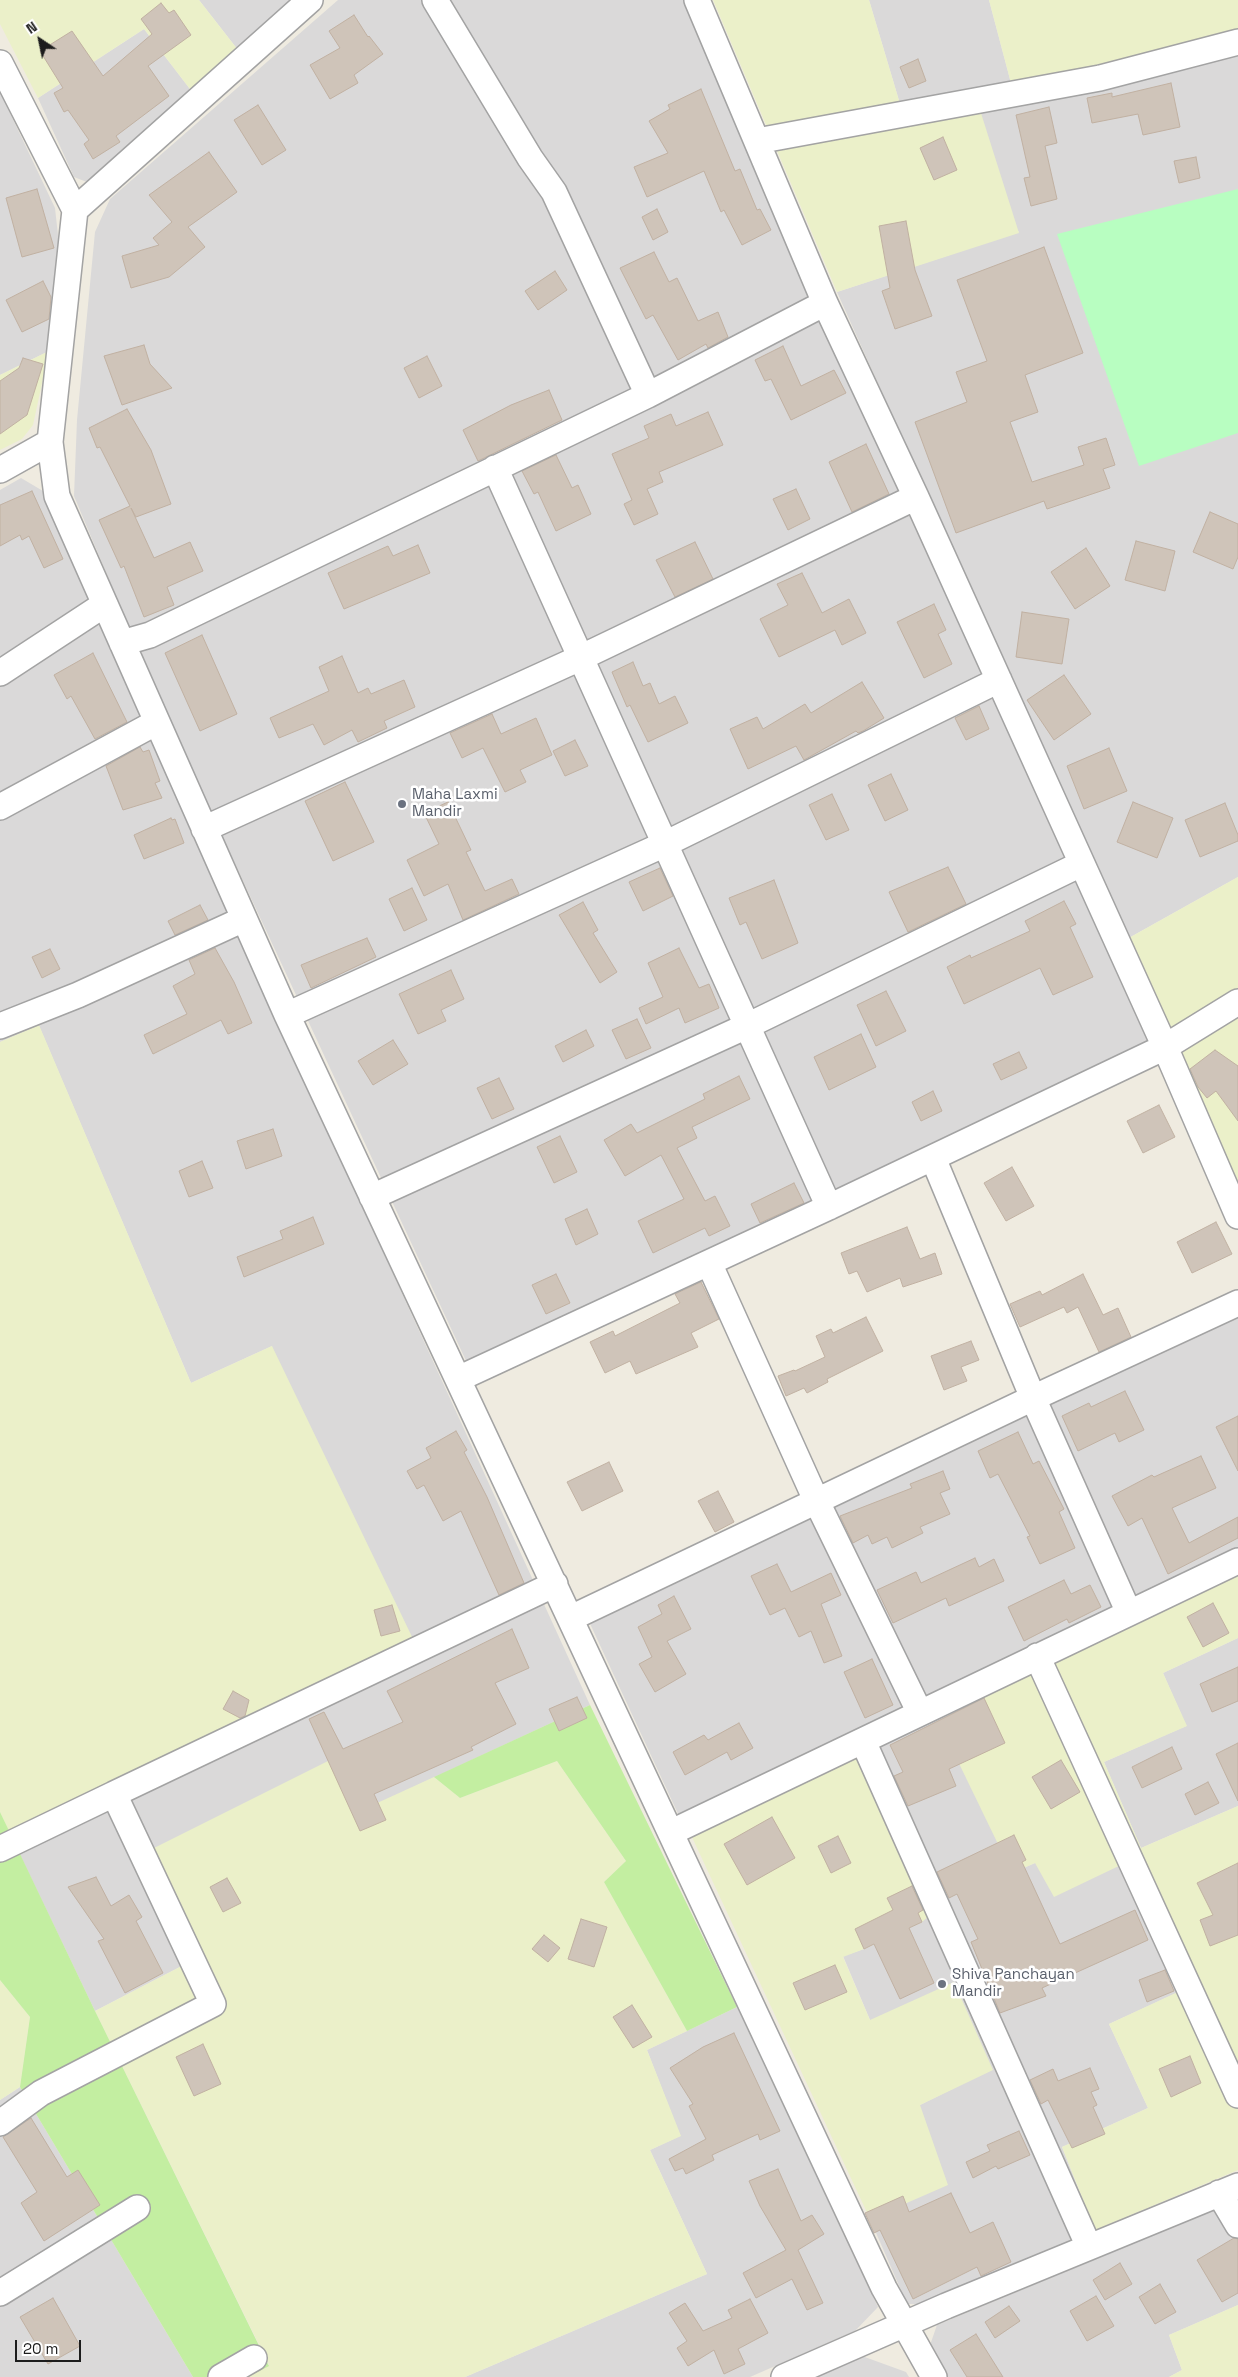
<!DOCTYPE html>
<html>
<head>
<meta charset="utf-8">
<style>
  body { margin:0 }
  #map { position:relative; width:1238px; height:2377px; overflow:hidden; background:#efebe0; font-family:"Space Grotesk",sans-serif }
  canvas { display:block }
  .north { position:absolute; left:15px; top:15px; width:50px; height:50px; -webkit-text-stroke:4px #fff; paint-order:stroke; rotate:326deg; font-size:14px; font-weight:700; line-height:20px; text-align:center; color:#1c1c1c }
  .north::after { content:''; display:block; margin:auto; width:18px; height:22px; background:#1c1c1c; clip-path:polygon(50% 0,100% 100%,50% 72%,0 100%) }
  .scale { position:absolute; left:15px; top:2340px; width:66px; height:22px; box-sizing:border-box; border:2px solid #1c1c1c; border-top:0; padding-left:6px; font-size:15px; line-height:18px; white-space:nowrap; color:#1c1c1c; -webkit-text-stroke:4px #fff; paint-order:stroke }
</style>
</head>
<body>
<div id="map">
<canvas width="1238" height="2377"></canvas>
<div class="north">N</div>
<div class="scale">20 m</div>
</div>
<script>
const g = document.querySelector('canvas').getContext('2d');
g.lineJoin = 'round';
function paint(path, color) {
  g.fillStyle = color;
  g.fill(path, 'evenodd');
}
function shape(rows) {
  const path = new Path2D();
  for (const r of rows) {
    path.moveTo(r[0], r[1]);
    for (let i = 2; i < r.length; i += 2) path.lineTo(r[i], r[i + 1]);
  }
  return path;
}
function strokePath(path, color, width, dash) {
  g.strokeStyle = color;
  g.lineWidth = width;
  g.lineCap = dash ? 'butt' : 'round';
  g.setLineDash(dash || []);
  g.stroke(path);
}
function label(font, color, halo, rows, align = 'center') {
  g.font = font + ' "Space Grotesk",sans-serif';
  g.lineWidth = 5;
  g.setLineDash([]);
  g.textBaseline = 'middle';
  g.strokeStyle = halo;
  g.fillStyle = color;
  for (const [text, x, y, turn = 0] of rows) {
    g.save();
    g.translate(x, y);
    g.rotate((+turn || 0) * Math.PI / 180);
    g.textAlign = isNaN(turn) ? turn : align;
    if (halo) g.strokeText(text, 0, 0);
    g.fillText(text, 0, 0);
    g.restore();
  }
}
paint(shape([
  [199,0,295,0,238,50],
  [338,0,689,0,1156,1047,475,1380,204,797,120,606,74,496,77,420,95,232,110,199],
  [869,0,989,0,1016,102,1238,51,1238,877,1127,939,837,292,1019,232,906,124],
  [144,29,193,93,92,184,74,177,38,98],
  [0,92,55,208,60,253,49,351,0,375],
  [21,478,43,491,385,1256,590,1705,375,1805,154,1848,203,1955,95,2011,11,1836,272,1346,191,1383,39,1026,0,1042,0,490],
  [1238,1291,1238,1550,680,1818,580,1602],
  [1238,1638,1238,1806,1141,1848,1104,1762,1186,1726,1163,1673],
  [966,1697,981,1733,1012,1873,1035,1863,1124,1864,1181,1991,1109,2024,1148,2108,1062,2147,1095,2230,921,2304,907,2304,870,2219,920,2105,992,2069,870,2020,843,1956,864,1949,922,1922,858,1748],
  [737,2007,878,2307,855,2331,750,2377,465,2377,707,2274,650,2150,680,2136,647,2050],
  [20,2087,193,2377,0,2377,0,2100],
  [1238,2200,1238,2305,1169,2335,1182,2370,1169,2377,946,2377,929,2348,937,2325],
  [862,2356,906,2372,909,2377,817,2377]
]), '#dad9d9');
paint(shape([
  [0,0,199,0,238,50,193,93,144,29,38,98,0,24],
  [713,0,869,0,906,124,980,110,1019,233,837,292],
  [989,0,1238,0,1238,51,1016,102],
  [49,351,33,425,22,439,0,450,0,375],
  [1238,877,1238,1182,1127,939],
  [39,1025,191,1383,272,1346,415,1643,11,1836,0,1812,0,1042],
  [1238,1569,1238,1638,1163,1673,1187,1726,1104,1762,1141,1848,1238,1806,1238,2170,1095,2230,1062,2147,1148,2108,1109,2024,1180,1991,1123,1864,1054,1897,1035,1863,1012,1873,952,1749,981,1733,966,1697],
  [858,1748,929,1916,922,1922,864,1949,843,1957,870,2020,954,1982,993,2070,920,2105,948,2185,870,2219,691,1835],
  [344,1753,375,1804,434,1777,460,1798,557,1761,626,1861,604,1882,687,2031,647,2050,681,2136,650,2150,707,2274,465,2377,248,2377,269,2365,95,2011,203,1955,154,1848],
  [0,1980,30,2017,20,2087,0,2100],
  [1238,2305,1238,2377,1169,2377,1182,2370,1169,2335]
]), '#ebf0c9');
paint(shape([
  [590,1705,737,2007,687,2031,604,1882,626,1861,557,1761,460,1798,434,1777],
  [0,1812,95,2011,269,2366,248,2377,193,2377,20,2087,30,2017,0,1980]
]), '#c3eea1');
paint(shape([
  [1238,189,1238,433,1139,466,1057,234]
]), '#b8fec1');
const building = shape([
  [161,3,169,13,174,10,191,35,148,66,169,96,116,136,120,142,93,159,84,144,89,140,68,110,64,112,54,93,63,88,40,51,72,31,103,76,152,34,141,19,161,3],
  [354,15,368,37,369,36,383,54,354,75,358,83,330,99,310,65,340,48,329,31,354,15],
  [918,59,926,81,909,88,900,67,918,59],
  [1171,83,1180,127,1143,135,1138,114,1092,123,1087,98,1112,93,1112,97,1171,83],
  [701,89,735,171,740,169,757,210,760,209,771,230,742,245,724,210,721,212,704,171,647,197,634,167,668,153,649,121,670,109,668,105,701,89],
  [258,105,286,150,262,165,234,120,258,105],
  [1049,107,1057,143,1045,146,1057,199,1031,206,1024,178,1030,177,1016,115,1049,107],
  [943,137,957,170,934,180,920,148,943,137],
  [209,152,237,192,188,227,205,247,169,277,131,288,122,256,159,245,153,238,172,222,149,195,209,152],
  [1196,157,1200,178,1179,183,1174,161,1196,157],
  [37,189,54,248,22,257,6,198,37,189],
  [657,209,668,232,653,240,642,217,657,209],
  [906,221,915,270,932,316,895,329,882,291,890,288,879,226,906,221],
  [1044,247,1083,353,1025,375,1038,412,1010,422,1032,482,1084,465,1078,447,1106,438,1115,465,1103,469,1110,488,1047,509,1044,501,956,533,915,422,967,402,956,372,987,361,957,280,1044,247],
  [654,252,669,282,677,278,698,321,718,312,728,337,708,348,706,344,678,360,653,315,646,319,620,268,654,252],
  [555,271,567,290,538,310,525,291,555,271],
  [43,281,51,297,49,319,22,332,6,300,43,281],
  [144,345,150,364,172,388,122,405,104,356,144,345],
  [783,346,801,386,834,370,846,393,791,420,771,379,765,381,755,360,783,346],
  [427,356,442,386,419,398,404,368,427,356],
  [23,358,43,364,27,415,0,434,0,381,19,368,23,358],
  [549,390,562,420,478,461,463,430,511,405,549,390],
  [127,409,151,450,171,504,136,517,131,508,154,558,190,542,203,571,167,587,174,605,144,617,124,566,121,568,99,520,130,506,100,447,97,448,89,428,127,409],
  [708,412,723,445,659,472,663,482,647,489,658,514,634,525,624,504,632,500,612,454,649,438,644,426,671,414,676,426,708,412],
  [866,444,889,494,852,512,829,462,866,444],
  [556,455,572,488,578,485,591,514,556,531,538,492,534,494,522,471,556,455],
  [796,489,810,519,788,530,773,499,796,489],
  [32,491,63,559,44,568,29,536,22,540,20,535,0,546,0,505,32,491],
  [1210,512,1238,524,1238,557,1233,569,1193,552,1210,512],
  [1136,541,1175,551,1165,591,1125,580,1136,541],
  [695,542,713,579,675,597,656,560,695,542],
  [418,545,430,573,344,609,328,573,388,546,393,556,418,545],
  [1086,548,1110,586,1075,609,1051,572,1086,548],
  [802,573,822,613,849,599,866,633,842,645,835,630,779,657,760,619,788,605,777,584,802,573],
  [934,604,946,630,938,634,952,664,924,678,897,622,934,604],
  [1022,612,1069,619,1062,664,1016,657,1022,612],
  [202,635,237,714,200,731,165,653,202,635],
  [93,653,127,722,95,739,71,696,67,699,54,675,93,653],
  [342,656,358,693,368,688,371,694,404,680,415,707,384,721,387,728,358,742,352,730,324,745,313,724,279,738,270,718,329,691,319,667,342,656],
  [633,662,643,686,650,683,659,704,675,696,688,723,648,742,630,705,627,707,612,672,633,662],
  [1064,675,1091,714,1054,740,1027,700,1064,675],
  [862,682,884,718,863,731,858,733,856,731,804,760,796,746,748,769,730,729,757,717,763,729,805,704,811,713,862,682],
  [979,706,989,729,966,740,955,718,979,706],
  [492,714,501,734,536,718,552,755,520,770,526,782,505,792,483,748,462,758,450,733,492,714],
  [575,740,588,766,565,776,553,751,575,740],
  [140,747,143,752,149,750,160,781,155,783,162,798,123,810,106,766,140,747],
  [1109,748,1127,791,1084,809,1067,766,1109,748],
  [891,774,908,810,885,821,868,785,891,774],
  [345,782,374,842,333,861,305,801,345,782],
  [832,794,849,830,826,840,809,805,832,794],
  [448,802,471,850,466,852,485,891,512,879,519,894,463,920,448,884,424,896,407,860,439,844,424,813,448,802],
  [1133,802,1173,818,1157,858,1117,842,1133,802],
  [1225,803,1238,835,1238,841,1200,857,1185,820,1225,803],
  [171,818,172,820,175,819,184,843,144,859,134,835,171,818],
  [948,867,966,904,908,932,889,892,948,867],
  [660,868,673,896,643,911,629,882,660,868],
  [774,880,798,943,762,959,746,922,740,925,729,898,774,880],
  [412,888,427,920,404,931,389,899,412,888],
  [1064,901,1076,924,1070,927,1093,977,1053,995,1040,968,964,1004,947,967,970,955,971,958,1030,931,1025,921,1064,901],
  [583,902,598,930,593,933,617,972,600,983,559,915,583,902],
  [200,905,208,920,175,935,168,921,200,905],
  [367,938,376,957,311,988,301,965,367,938],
  [215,948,234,982,252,1023,228,1034,221,1020,153,1054,144,1035,187,1014,173,986,195,974,189,960,215,948],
  [679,948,699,988,709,984,719,1008,685,1023,679,1008,646,1024,639,1008,663,997,648,963,679,948],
  [50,949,60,969,42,978,32,957,50,949],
  [451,970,464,999,441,1010,446,1021,418,1034,399,994,451,970],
  [886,991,906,1031,876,1046,857,1005,886,991],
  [637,1019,651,1048,626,1059,612,1030,637,1019],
  [586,1030,594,1046,563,1062,555,1046,586,1030],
  [861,1034,876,1067,829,1090,814,1057,861,1034],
  [393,1040,408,1064,373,1085,358,1061,393,1040],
  [1215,1050,1238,1066,1238,1121,1216,1091,1207,1098,1198,1087,1190,1069,1215,1050],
  [1019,1052,1027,1068,1001,1080,993,1064,1019,1052],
  [739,1076,750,1099,692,1127,697,1138,677,1148,705,1201,715,1196,730,1226,709,1236,705,1228,653,1253,638,1221,684,1199,661,1155,625,1176,604,1140,631,1124,637,1133,705,1099,703,1094,739,1076],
  [499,1078,514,1109,492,1119,477,1088,499,1078],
  [933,1091,942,1111,921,1121,912,1102,933,1091],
  [1159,1105,1175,1137,1143,1153,1127,1121,1159,1105],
  [273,1129,282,1156,246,1169,237,1141,273,1129],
  [560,1136,577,1172,554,1183,537,1147,560,1136],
  [202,1161,213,1188,189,1197,179,1171,202,1161],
  [1012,1167,1034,1206,1006,1221,984,1183,1012,1167],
  [794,1183,804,1203,760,1223,751,1204,794,1183],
  [587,1209,598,1234,576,1245,565,1219,587,1209],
  [313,1217,324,1244,244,1277,237,1257,283,1239,280,1231,313,1217],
  [1216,1222,1232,1254,1192,1273,1177,1242,1216,1222],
  [907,1227,920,1259,935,1253,942,1274,903,1287,900,1278,867,1292,857,1271,849,1274,841,1253,907,1227],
  [556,1274,570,1303,546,1314,532,1285,556,1274],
  [1083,1274,1103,1315,1118,1308,1131,1337,1099,1352,1078,1307,1067,1313,1064,1307,1020,1327,1010,1304,1040,1291,1042,1295,1083,1274],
  [701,1282,719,1319,691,1333,698,1347,636,1374,630,1361,605,1373,590,1342,613,1331,615,1336,680,1303,675,1294,701,1282],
  [866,1317,883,1351,827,1379,828,1382,807,1393,804,1388,786,1396,778,1376,794,1370,795,1371,825,1357,816,1336,831,1329,833,1333,866,1317],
  [971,1341,979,1360,961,1367,967,1381,944,1390,931,1356,971,1341],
  [1125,1391,1144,1430,1119,1442,1115,1433,1078,1451,1062,1416,1089,1403,1091,1407,1125,1391],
  [1238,1416,1238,1471,1216,1427,1238,1416],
  [456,1431,467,1450,464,1452,487,1497,524,1583,499,1595,461,1511,443,1521,424,1485,417,1489,407,1471,431,1458,426,1448,456,1431],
  [1018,1432,1033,1464,1039,1461,1064,1509,1059,1512,1075,1548,1040,1564,1027,1537,1030,1536,998,1474,990,1478,978,1451,1018,1432],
  [1201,1456,1216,1488,1172,1508,1189,1543,1238,1517,1238,1538,1168,1574,1142,1518,1128,1526,1112,1496,1152,1475,1154,1477,1201,1456],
  [609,1462,623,1491,582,1511,567,1482,609,1462],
  [943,1471,950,1489,940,1493,950,1514,920,1527,923,1533,892,1548,887,1537,872,1544,868,1535,853,1543,840,1516,912,1488,910,1484,943,1471],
  [718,1491,734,1522,715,1532,698,1501,718,1491],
  [975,1558,979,1567,994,1559,1004,1581,949,1606,946,1598,893,1623,877,1590,916,1572,921,1583,975,1558],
  [777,1564,791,1592,831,1573,841,1595,821,1604,842,1656,824,1663,811,1631,799,1637,785,1608,770,1615,751,1576,777,1564],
  [1064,1580,1071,1594,1090,1585,1101,1607,1069,1623,1067,1619,1024,1641,1008,1607,1064,1580],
  [674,1596,691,1629,667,1641,686,1674,655,1692,639,1664,652,1657,638,1627,662,1614,658,1605,674,1596],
  [1213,1603,1229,1633,1203,1647,1187,1617,1213,1603],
  [392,1605,400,1631,381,1636,374,1610,392,1605],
  [512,1629,529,1668,495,1683,516,1724,471,1747,473,1750,374,1794,386,1820,360,1831,309,1719,324,1712,343,1749,403,1722,387,1691,512,1629],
  [872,1659,893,1705,865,1718,844,1672,872,1659],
  [1238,1667,1238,1701,1212,1712,1200,1684,1238,1667],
  [233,1691,249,1700,245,1716,240,1718,223,1709,233,1691],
  [577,1697,587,1718,559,1731,549,1709,577,1697],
  [984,1698,1005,1743,949,1769,956,1786,908,1806,894,1776,903,1772,890,1745,984,1698],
  [739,1723,753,1748,731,1760,727,1752,685,1775,673,1752,704,1735,708,1740,739,1723],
  [1238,1743,1238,1801,1216,1754,1238,1743],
  [1172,1747,1182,1769,1142,1788,1132,1767,1172,1747],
  [1061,1760,1080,1792,1051,1809,1032,1777,1061,1760],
  [1208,1782,1219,1803,1195,1815,1185,1794,1208,1782],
  [772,1817,795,1858,747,1885,724,1844,772,1817],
  [1014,1835,1026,1860,1022,1862,1060,1944,1135,1910,1148,1940,1042,1988,1046,1996,1000,2013,971,1942,978,1939,957,1894,949,1898,937,1872,1014,1835],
  [838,1836,851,1863,831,1873,818,1846,838,1836],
  [1238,1863,1238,1935,1210,1946,1200,1920,1213,1915,1197,1883,1238,1863],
  [96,1877,111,1906,129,1895,142,1917,136,1921,163,1973,125,1993,98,1941,104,1939,68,1887,96,1877],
  [227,1878,241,1903,223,1912,210,1887,227,1878],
  [912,1886,923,1910,918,1913,922,1922,909,1928,934,1983,900,1999,874,1944,864,1949,855,1929,893,1910,887,1898,912,1886],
  [581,1919,607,1927,594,1967,568,1959,581,1919],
  [544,1935,560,1948,548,1962,532,1949,544,1935],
  [835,1965,847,1992,805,2010,793,1983,835,1965],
  [1165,1970,1174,1991,1147,2002,1139,1980,1165,1970],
  [632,2005,652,2037,633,2048,613,2017,632,2005],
  [734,2033,780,2131,760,2140,758,2134,712,2155,714,2160,686,2174,683,2168,675,2171,669,2159,706,2139,689,2106,693,2104,670,2068,703,2047,734,2033],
  [203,2044,221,2084,194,2096,176,2057,203,2044],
  [1190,2056,1201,2083,1171,2097,1159,2069,1190,2056],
  [1090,2068,1099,2089,1091,2092,1097,2105,1093,2107,1105,2134,1072,2148,1048,2100,1041,2104,1030,2080,1053,2069,1058,2081,1090,2068],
  [31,2118,67,2177,78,2170,100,2205,44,2241,21,2203,37,2192,3,2137,31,2118],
  [1019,2131,1030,2155,998,2169,996,2166,973,2178,966,2162,990,2151,987,2145,1019,2131],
  [778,2169,801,2221,812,2215,824,2234,798,2250,823,2303,807,2310,792,2279,756,2298,743,2273,786,2250,760,2206,749,2181,778,2169],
  [951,2193,970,2233,993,2222,1011,2262,981,2276,977,2267,913,2299,880,2230,874,2233,865,2213,903,2196,909,2212,951,2193],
  [1234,2238,1238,2239,1238,2293,1222,2302,1197,2260,1234,2238],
  [1120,2263,1132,2284,1105,2300,1093,2280,1120,2263],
  [1160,2284,1176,2312,1155,2324,1139,2297,1160,2284],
  [1096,2296,1114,2326,1087,2341,1070,2311,1096,2296],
  [53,2298,80,2346,48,2364,20,2317,53,2298],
  [750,2299,768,2333,738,2349,745,2364,724,2374,714,2350,688,2366,677,2348,687,2341,669,2313,685,2303,703,2331,732,2318,728,2310,750,2299],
  [1009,2306,1020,2321,995,2338,985,2322,1009,2306],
  [976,2334,1003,2377,967,2377,950,2350,976,2334]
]);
paint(building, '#cfc4b9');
strokePath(building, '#c1b1a2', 1);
const street = shape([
  [310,0,75,210,50,442,57,496,287,1015,884,2288,934,2377],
  [435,0,530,158,554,192,648,395],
  [697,0,825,303,916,497,1165,1047,1238,1216],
  [0,63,75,210],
  [757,141,1100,78,1238,42],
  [495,468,829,1207],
  [0,470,50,442],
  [122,643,150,635,648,395,825,303],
  [0,673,105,604],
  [0,807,157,722],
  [204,829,580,658,916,497],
  [287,1015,665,844,999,680],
  [0,1026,78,995,244,919],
  [933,1158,1033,1398,1129,1613],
  [372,1197,747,1026,1081,864],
  [709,1263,816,1500,920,1713],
  [458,1379,829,1207,1165,1047,1238,1002],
  [571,1618,1033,1398,1238,1303],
  [1037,1656,1238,2095],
  [863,1741,1089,2247],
  [672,1832,1238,1561],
  [0,1849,114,1794],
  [0,2123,41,2093,213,2004,114,1794,555,1584],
  [1219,2193,1238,2225],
  [0,2293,137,2208],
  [221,2377,254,2358],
  [784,2377,946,2306,1238,2186]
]);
strokePath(street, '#a3a3a3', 28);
strokePath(street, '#fff', 25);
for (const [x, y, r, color] of [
  [402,804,5,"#6b7280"],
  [942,1984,5,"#6b7280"]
]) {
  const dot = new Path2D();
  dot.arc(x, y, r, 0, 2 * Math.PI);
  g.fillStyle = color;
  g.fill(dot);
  strokePath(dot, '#fff', 2);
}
label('15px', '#5b616d', '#fff', [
  ["Maha Laxmi",412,795],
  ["Mandir",412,812],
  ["Shiva Panchayan",952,1975],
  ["Mandir",952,1992]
], 'left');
</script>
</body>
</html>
